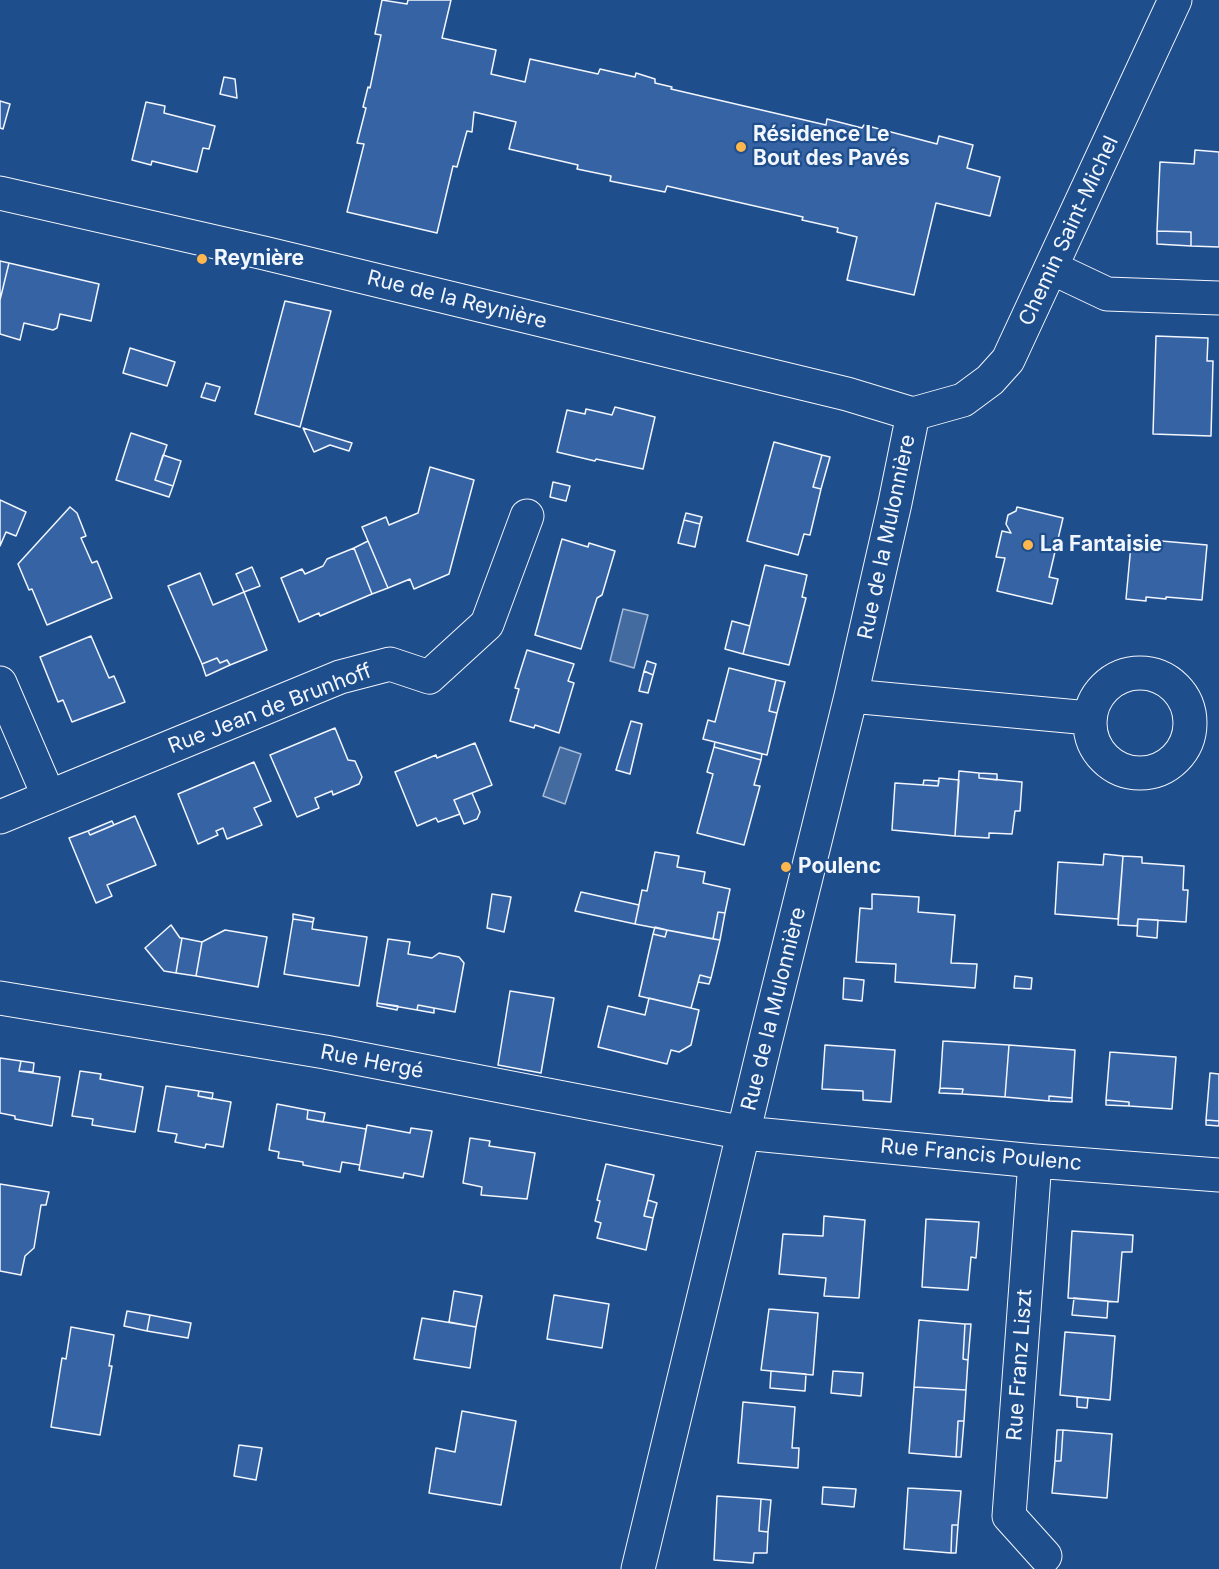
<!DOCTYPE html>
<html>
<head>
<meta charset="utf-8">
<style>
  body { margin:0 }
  canvas { display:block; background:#1f4e8c }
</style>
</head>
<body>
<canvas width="1219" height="1569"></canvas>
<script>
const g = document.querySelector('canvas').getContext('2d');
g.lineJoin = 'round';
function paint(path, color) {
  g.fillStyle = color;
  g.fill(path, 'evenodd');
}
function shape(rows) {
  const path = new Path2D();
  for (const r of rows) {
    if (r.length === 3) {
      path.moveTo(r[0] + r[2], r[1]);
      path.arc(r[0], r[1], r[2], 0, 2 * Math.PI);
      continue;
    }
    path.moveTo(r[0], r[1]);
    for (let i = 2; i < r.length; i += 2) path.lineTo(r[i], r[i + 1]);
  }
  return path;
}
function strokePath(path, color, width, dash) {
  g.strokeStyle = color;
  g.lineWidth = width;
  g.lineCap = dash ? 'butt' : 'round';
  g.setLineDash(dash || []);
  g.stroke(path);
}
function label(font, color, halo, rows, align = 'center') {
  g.font = font + ' Inter,sans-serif';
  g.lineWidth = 4.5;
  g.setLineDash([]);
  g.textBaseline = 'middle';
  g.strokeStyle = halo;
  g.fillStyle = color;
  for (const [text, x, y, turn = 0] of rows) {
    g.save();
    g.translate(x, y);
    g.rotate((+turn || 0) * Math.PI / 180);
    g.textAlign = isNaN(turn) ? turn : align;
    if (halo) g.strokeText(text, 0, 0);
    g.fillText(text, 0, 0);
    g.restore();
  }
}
const water = shape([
  [623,609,648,615,634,668,610,661,623,609],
  [560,747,581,754,565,804,543,796,560,747]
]);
paint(water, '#446ba0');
strokePath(water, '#a8bbd7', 1.5);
const building = shape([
  [382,0,407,4,408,0,451,0,442,38,496,50,491,74,525,82,530,59,598,74,600,69,635,77,636,73,655,79,655,83,672,87,671,89,826,125,827,119,862,128,864,125,937,144,939,136,973,145,967,168,1000,177,990,216,936,203,914,295,847,280,857,237,837,232,838,228,802,220,803,217,667,186,665,192,610,181,611,176,577,169,578,165,509,149,516,122,474,112,472,132,467,131,457,167,453,166,437,233,347,212,364,144,357,143,366,108,363,107,368,87,370,88,381,35,375,34,382,0],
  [224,77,235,79,237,98,220,94,224,77],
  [0,101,10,104,3,129,0,128,0,101],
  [146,102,165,106,164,113,215,126,209,149,203,148,197,172,152,161,151,165,132,160,146,102],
  [1195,150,1219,152,1219,247,1191,246,1191,232,1157,231,1160,162,1194,164,1195,150],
  [1157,231,1191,232,1191,246,1157,244,1157,231],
  [0,261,9,263,0,300,0,261],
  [9,263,99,284,91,321,60,314,57,328,53,330,24,323,20,340,0,334,0,300,9,263],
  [285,301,331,311,300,427,255,414,285,301],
  [1156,336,1208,338,1207,361,1213,361,1211,436,1153,434,1156,336],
  [130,348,175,362,167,386,123,373,130,348],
  [206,383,220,387,215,401,201,397,206,383],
  [615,407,655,417,643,469,596,459,595,461,557,452,567,410,585,414,586,409,612,415,615,407],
  [303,428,352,443,349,451,330,445,314,452,303,428],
  [131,433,167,445,155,480,173,486,169,497,116,480,131,433],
  [774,442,822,455,813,487,821,489,810,535,804,534,798,555,747,541,774,442],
  [163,455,181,461,173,486,155,480,163,455],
  [822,455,830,457,821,489,813,487,822,455],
  [430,467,474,480,449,574,414,589,410,579,388,588,362,527,386,517,389,525,418,513,430,467],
  [553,482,570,486,566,501,550,497,553,482],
  [0,500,26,512,16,536,6,532,0,546,0,500],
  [70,507,77,513,86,536,81,538,92,563,97,561,112,598,47,625,32,589,29,590,18,564,70,507],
  [1017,507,1063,518,1049,577,1058,579,1052,604,997,591,1005,558,996,557,1002,531,1011,533,1006,524,1008,515,1016,511,1017,507],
  [686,513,702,517,700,524,684,520,686,513],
  [684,520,700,524,695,547,678,543,684,520],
  [562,539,588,547,589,543,615,551,602,595,597,598,581,649,535,635,562,539],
  [1150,540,1207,545,1202,600,1166,597,1166,599,1146,597,1146,601,1126,599,1131,545,1150,547,1150,540],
  [368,541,388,588,372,594,354,548,368,541],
  [354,548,372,594,320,616,319,613,299,622,281,578,302,569,305,574,323,566,327,559,354,548],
  [765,565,807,575,802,597,806,598,789,665,743,654,765,565],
  [252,567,260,586,244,592,236,574,252,567],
  [200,573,213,605,244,592,267,650,230,665,227,660,220,663,217,658,202,664,168,586,200,573],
  [732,621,750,626,743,654,725,649,732,621],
  [91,636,109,678,114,676,125,702,72,722,63,700,58,702,40,657,91,636],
  [527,650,574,664,568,681,574,683,559,733,535,725,534,728,510,721,519,689,515,688,527,650],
  [217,658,220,663,227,660,230,665,206,676,202,664,217,658],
  [647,661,656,664,653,675,644,671,647,661],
  [729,668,776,680,769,711,777,713,767,755,703,739,708,720,715,722,729,668],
  [644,671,653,675,648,693,639,691,644,671],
  [776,680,785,682,777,713,769,711,776,680],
  [631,721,642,724,630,774,616,770,631,721],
  [335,728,348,760,355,761,362,777,359,784,333,795,332,791,315,798,319,808,297,817,270,755,335,728],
  [715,742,762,754,761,760,714,747,715,742],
  [475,743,492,785,454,800,460,814,438,822,436,818,417,826,395,772,436,755,437,758,475,743],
  [714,747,761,760,754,785,760,786,744,845,697,833,713,774,707,772,714,747],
  [254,762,271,801,254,808,262,825,227,839,223,828,216,831,218,835,198,844,178,794,254,762],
  [959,771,979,773,979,778,1022,782,1020,811,1015,811,1012,834,989,833,989,838,955,836,959,771],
  [979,773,997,774,997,780,979,778,979,773],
  [939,778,959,780,955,836,892,830,895,783,938,786,939,778],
  [924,780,939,781,938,786,923,785,924,780],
  [472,793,480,812,477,819,464,824,454,800,472,793],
  [135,816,156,865,107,885,112,896,96,903,69,838,88,831,90,835,135,816],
  [112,821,114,825,90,835,88,831,112,821],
  [655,852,679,856,677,867,705,872,703,883,730,889,725,913,718,912,713,939,635,924,642,890,647,891,655,852],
  [1104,854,1123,856,1118,919,1055,914,1058,862,1103,865,1104,854],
  [1123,856,1142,857,1142,863,1184,866,1183,890,1188,890,1186,922,1138,919,1137,926,1118,925,1123,856],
  [581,892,639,905,635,924,575,911,581,892],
  [492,894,511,897,504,932,487,928,492,894],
  [872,894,919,897,918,912,955,915,951,963,977,964,975,988,895,982,896,964,856,962,860,908,872,909,872,894],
  [718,912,725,913,720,940,713,939,718,912],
  [293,914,314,918,313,922,293,919,293,914],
  [293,919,313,922,312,929,367,937,359,986,284,974,293,919],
  [1138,919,1158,920,1157,938,1137,936,1138,919],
  [171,925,180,938,182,938,176,973,164,971,145,948,171,925],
  [655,927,667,930,665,937,653,934,655,927],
  [225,930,267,937,258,987,196,976,202,942,225,930],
  [667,930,720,940,711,978,700,975,691,1008,639,996,653,934,665,937,667,930],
  [182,938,202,942,196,976,176,973,182,938],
  [388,939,410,942,408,954,432,958,439,953,459,957,464,963,455,1012,418,1005,417,1010,377,1003,388,939],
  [700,975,711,978,709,984,698,982,700,975],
  [1015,976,1032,978,1031,989,1014,988,1015,976],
  [844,978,864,980,862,1001,843,999,844,978],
  [510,991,554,998,541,1073,498,1065,510,991],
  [649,998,699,1010,691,1045,679,1052,671,1050,667,1064,598,1047,608,1006,645,1015,649,998],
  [377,1003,398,1006,397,1010,377,1006,377,1003],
  [418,1005,434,1008,434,1013,417,1010,418,1005],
  [943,1041,1009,1045,1005,1097,962,1094,963,1089,940,1088,943,1041],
  [825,1045,895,1050,891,1102,863,1100,863,1091,822,1089,825,1045],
  [1009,1045,1075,1050,1072,1098,1049,1096,1049,1101,1005,1097,1009,1045],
  [1110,1052,1176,1057,1172,1109,1129,1106,1129,1102,1106,1100,1110,1052],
  [0,1058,21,1061,19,1071,60,1077,52,1126,15,1119,15,1116,0,1113,0,1058],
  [21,1061,34,1063,33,1072,19,1071,21,1061],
  [80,1071,101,1074,100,1079,143,1087,135,1132,92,1125,93,1119,72,1116,80,1071],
  [1210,1073,1219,1074,1219,1121,1206,1120,1210,1073],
  [166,1086,199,1091,198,1096,231,1102,223,1147,206,1144,205,1148,175,1142,177,1134,158,1131,166,1086],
  [940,1088,963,1089,962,1094,939,1093,940,1088],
  [199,1091,213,1093,212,1099,198,1096,199,1091],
  [1049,1096,1072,1098,1072,1102,1049,1101,1049,1096],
  [1106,1100,1129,1102,1129,1106,1106,1105,1106,1100],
  [277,1104,308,1110,307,1119,366,1129,360,1165,342,1162,340,1172,303,1165,303,1162,278,1158,279,1152,269,1150,277,1104],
  [308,1110,325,1113,323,1122,307,1119,308,1110],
  [1206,1120,1219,1121,1219,1126,1206,1125,1206,1120],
  [367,1125,410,1133,411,1128,432,1131,423,1177,404,1173,403,1178,359,1170,367,1125],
  [470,1138,490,1141,489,1146,535,1153,527,1199,481,1195,482,1187,463,1183,470,1138],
  [606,1164,654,1175,644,1216,653,1218,646,1250,597,1238,601,1223,595,1221,600,1201,597,1200,606,1164],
  [0,1184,49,1192,46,1205,41,1205,34,1248,25,1256,21,1275,0,1271,0,1184],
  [648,1200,657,1203,653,1218,644,1216,648,1200],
  [824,1216,865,1220,859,1298,824,1296,826,1278,779,1274,783,1234,823,1236,824,1216],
  [926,1219,979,1222,976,1258,971,1257,968,1290,922,1287,926,1219],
  [1072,1231,1133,1235,1132,1252,1122,1252,1118,1302,1068,1298,1072,1231],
  [454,1291,482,1296,476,1327,449,1322,454,1291],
  [554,1295,609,1304,602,1348,547,1339,554,1295],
  [1074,1298,1108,1301,1107,1318,1072,1315,1074,1298],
  [769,1309,818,1313,813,1375,761,1370,769,1309],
  [127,1311,150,1315,147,1331,124,1326,127,1311],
  [150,1315,191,1323,188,1338,147,1331,150,1315],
  [422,1318,476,1327,470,1368,414,1359,422,1318],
  [919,1320,965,1324,963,1359,968,1360,966,1390,914,1387,919,1320],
  [965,1324,971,1324,968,1360,963,1359,965,1324],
  [71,1327,114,1335,109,1366,112,1366,100,1435,51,1427,62,1358,66,1359,71,1327],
  [1065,1332,1115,1336,1110,1400,1060,1395,1065,1332],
  [771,1371,806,1374,805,1391,770,1388,771,1371],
  [833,1371,863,1373,861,1396,831,1393,833,1371],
  [914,1387,966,1390,964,1421,958,1421,956,1457,909,1453,914,1387],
  [1077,1397,1088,1398,1087,1408,1077,1407,1077,1397],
  [743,1402,795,1407,792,1448,799,1448,798,1468,738,1463,743,1402],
  [462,1411,516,1421,501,1505,429,1493,436,1448,455,1452,462,1411],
  [958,1421,964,1421,961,1457,956,1457,958,1421],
  [1057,1430,1063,1430,1061,1461,1055,1461,1057,1430],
  [1063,1430,1112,1434,1107,1498,1052,1493,1055,1461,1061,1461,1063,1430],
  [239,1445,262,1448,256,1480,234,1476,239,1445],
  [823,1487,856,1489,854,1507,822,1504,823,1487],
  [908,1488,961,1491,958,1525,952,1525,951,1553,904,1549,908,1488],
  [717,1496,761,1499,759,1531,768,1532,767,1553,754,1553,753,1563,714,1560,717,1496],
  [761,1499,771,1500,768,1532,759,1531,761,1499],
  [952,1525,958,1525,956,1553,951,1553,952,1525]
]);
paint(building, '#3563a3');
strokePath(building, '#f2f6ff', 1.5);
const minor = shape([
  [0,193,264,253,847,394,913,414],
  [1052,268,1107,294,1219,298],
  [913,414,963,400,990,380,1008,360,1175,0],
  [1140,723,50],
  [0,683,49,797],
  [851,696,1089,718],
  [0,817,340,677,390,664,429,677,487,624,527,516],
  [0,998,325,1052,744,1133,1035,1161,1219,1175],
  [1035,1161,1009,1516,1045,1556],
  [638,1569,765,1043,851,696,895,503,913,414]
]);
strokePath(minor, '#f2f6ff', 35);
strokePath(minor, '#1f4e8c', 33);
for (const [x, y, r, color] of [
  [741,147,6,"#ffb74d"],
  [202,259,6,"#ffb74d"],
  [1028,545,6,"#ffb74d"],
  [786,867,6,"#ffb74d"]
]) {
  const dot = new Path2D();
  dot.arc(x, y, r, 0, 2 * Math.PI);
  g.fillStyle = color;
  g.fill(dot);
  strokePath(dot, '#1f4e8c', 2);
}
label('bold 21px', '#f2f6ff', '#1f4e8c', [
  ["Résidence Le",753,135],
  ["Bout des Pavés",753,159],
  ["Reynière",214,259],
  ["La Fantaisie",1040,545],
  ["Poulenc",798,867]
], 'left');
label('21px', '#f2f6ff', '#1f4e8c', [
  ["Chemin Saint-Michel",1069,231,-65],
  ["Rue de la Reynière",457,300,14],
  ["Rue de la Mulonnière",887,537,-78],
  ["Rue Jean de Brunhoff",270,709,-21],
  ["Rue de la Mulonnière",774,1009,-76],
  ["Rue Hergé",372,1062,11],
  ["Rue Francis Poulenc",981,1155,5],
  ["Rue Franz Liszt",1020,1365,-86]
]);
</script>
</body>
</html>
